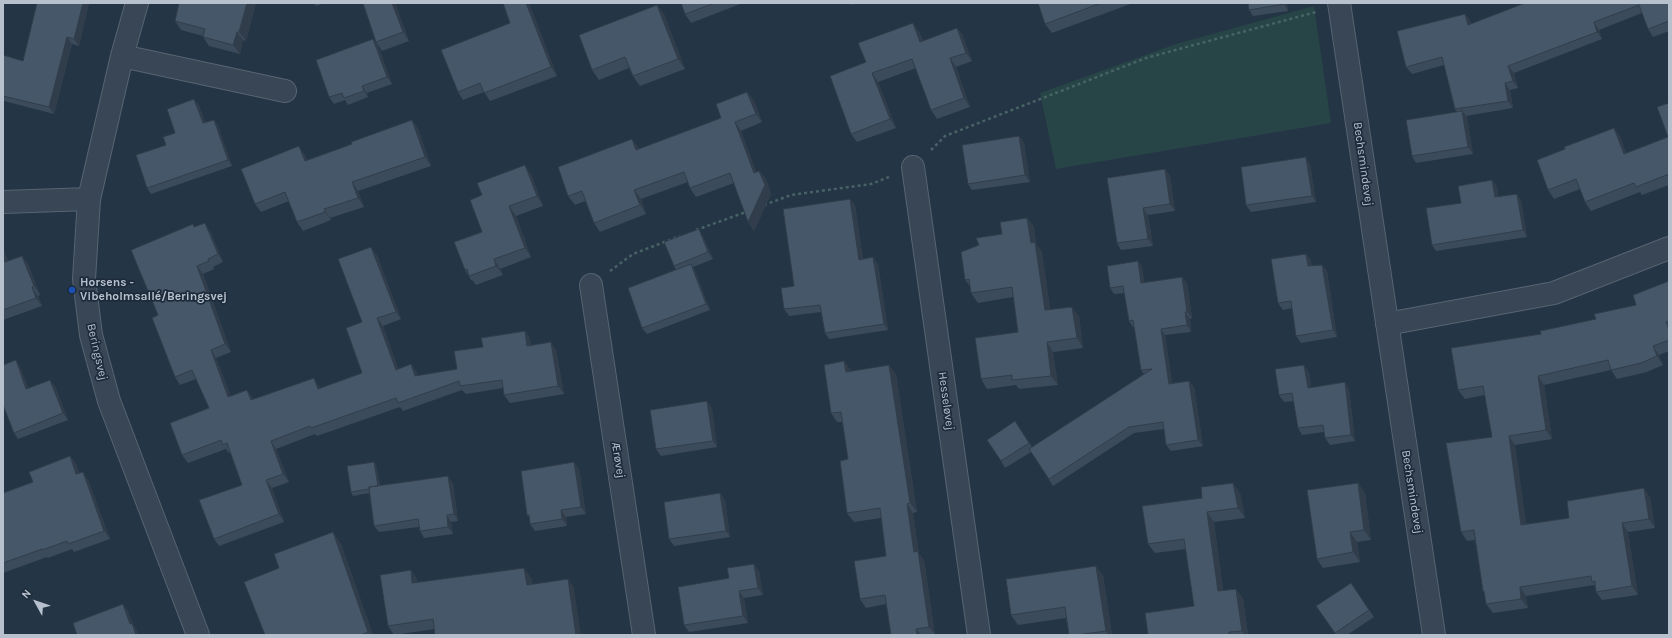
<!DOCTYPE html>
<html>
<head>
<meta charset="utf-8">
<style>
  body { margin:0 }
  #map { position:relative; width:1672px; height:638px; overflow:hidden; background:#243545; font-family:Karla,sans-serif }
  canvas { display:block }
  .frame { position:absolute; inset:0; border:4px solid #b7c1ce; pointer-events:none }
  .north { position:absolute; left:16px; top:582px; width:40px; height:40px; -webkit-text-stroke:3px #1e2b3a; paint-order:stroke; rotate:310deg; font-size:11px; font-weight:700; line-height:16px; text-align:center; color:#b7c1ce }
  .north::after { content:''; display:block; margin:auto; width:14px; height:18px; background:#b7c1ce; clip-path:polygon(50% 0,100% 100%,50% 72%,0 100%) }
</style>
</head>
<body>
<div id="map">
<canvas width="1672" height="638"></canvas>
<div class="frame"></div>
<div class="north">N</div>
</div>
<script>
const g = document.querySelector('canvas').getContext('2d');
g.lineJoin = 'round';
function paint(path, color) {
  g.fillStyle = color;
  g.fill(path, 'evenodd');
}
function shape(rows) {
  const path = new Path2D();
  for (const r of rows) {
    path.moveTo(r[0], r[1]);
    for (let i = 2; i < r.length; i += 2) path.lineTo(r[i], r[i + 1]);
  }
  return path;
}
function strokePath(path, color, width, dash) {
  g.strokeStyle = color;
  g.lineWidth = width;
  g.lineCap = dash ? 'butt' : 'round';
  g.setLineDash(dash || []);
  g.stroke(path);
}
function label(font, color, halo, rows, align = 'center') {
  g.font = font + ' Karla,sans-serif';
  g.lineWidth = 3.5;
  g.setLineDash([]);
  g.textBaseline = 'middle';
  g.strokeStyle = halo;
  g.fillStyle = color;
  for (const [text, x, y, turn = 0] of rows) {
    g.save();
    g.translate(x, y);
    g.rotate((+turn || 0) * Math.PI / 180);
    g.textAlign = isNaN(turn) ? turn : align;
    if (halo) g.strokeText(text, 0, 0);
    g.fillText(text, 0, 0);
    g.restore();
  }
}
paint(shape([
  [1314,6,1331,123,1056,169,1040,93,1176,44]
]), '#274546');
const minor = shape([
  [137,3,122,56,89,199,84,279,91,335,109,401,198,635],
  [1339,3,1434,635],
  [122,56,285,91],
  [913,167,979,635],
  [3,202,89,199],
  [591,285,644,635],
  [1387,324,1554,293,1669,248]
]);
strokePath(minor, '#586472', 24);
strokePath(shape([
  [931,150,945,136,1146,58,1316,12],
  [764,205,791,195,871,184,889,177],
  [696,230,746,212],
  [610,271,633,254,680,236]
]), '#476365', 2.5, [3, 3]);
strokePath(minor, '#394655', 22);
paint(shape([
  [89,3,79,46,72,44,54,114,4,101,3,101,3,55,23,61],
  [179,3,257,3,256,3,246,41,243,40,240,54,209,46,203,37,203,36,181,30,175,21],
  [314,3,324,3,316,6],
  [395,3,409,41,382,51,376,42],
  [503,3,529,3,557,76,490,101,484,92,463,100,458,92,510,23],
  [681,3,743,3,691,23,685,14],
  [850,3,856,3,851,5],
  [1038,3,1133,3,1052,33,1045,24],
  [1248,3,1287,3,1288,11,1253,16,1249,10],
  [1525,3,1669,3,1669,31,1653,37,1648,29,1642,13,1599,30,1602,39,1514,73,1518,88,1510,90,1513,108,1466,116,1467,117,1473,154,1416,163,1412,156,1457,112,1455,109,1444,65,1412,74,1406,67,1465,14,1470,21,1471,24],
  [657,5,664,14,685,69,640,86,633,76,629,68,599,80,592,70],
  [957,28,963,36,972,61,956,67,970,107,937,119,931,110,916,68,878,82,896,128,857,142,851,134,866,62,919,31,923,41],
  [373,39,378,46,392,84,367,93,368,97,348,105,345,100,334,104,329,97],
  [747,92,754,101,762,122,741,131,756,172,759,171,766,179,771,194,754,231,748,222,734,183,696,197,690,188,688,182,641,199,646,214,600,232,594,223,585,201,575,205,568,196,632,139,639,149,721,118],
  [194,99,199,106,205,123,214,120,218,126,232,166,151,194,147,188,166,145,175,133],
  [1669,103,1669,185,1642,195,1640,192,1591,211,1585,202,1580,189,1554,199,1548,190,1565,149,1614,128,1620,137,1626,153,1668,137],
  [412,120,418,129,431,166,358,191,364,207,330,218,331,220,303,231,297,222,289,201,261,212,255,204,305,155,307,161,352,144],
  [1019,136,1024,143,1030,182,972,190,968,184],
  [1310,164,1316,202,1251,212,1246,205],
  [1165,169,1170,176,1175,211,1148,215,1153,246,1121,250,1117,243],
  [531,174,543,206,516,216,531,257,500,269,503,275,476,285,472,280,471,280,465,270,482,232,482,195],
  [1492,180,1497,187,1498,197,1521,200,1527,237,1436,251,1432,245,1461,203],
  [855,205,863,259,878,264,888,330,829,339,825,333,821,312,789,316,784,309,794,286],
  [1027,218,1034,227,1036,244,1042,252,1050,310,1079,316,1083,348,1053,352,1058,385,1019,389,1016,385,987,389,981,379,1018,332,1013,297,978,303,971,293,970,286,965,280,1002,234],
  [195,227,210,231,223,262,213,267,214,269,203,274,231,352,216,358,231,397,253,398,253,400,319,386,320,388,362,373,362,322,377,255,401,319,383,326,398,369,411,364,416,372,418,376,457,369,483,347,525,331,530,339,531,345,556,350,564,394,510,403,504,395,503,388,466,394,462,390,403,411,400,407,317,436,315,434,276,449,289,482,272,488,284,522,219,546,214,539,242,485,230,452,229,453,226,449,188,463,182,455,209,408,196,379,180,385,175,377],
  [703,236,713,259,693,267,695,271,710,310,647,334,642,328,676,270,674,266],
  [3,248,8,261,22,256,28,264,40,295,38,296,42,306,3,320],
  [1306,254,1311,260,1311,266,1322,265,1327,271,1337,337,1301,343,1296,336,1292,308,1283,310,1278,303],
  [1138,261,1142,267,1144,282,1187,283,1192,318,1190,319,1191,332,1165,335,1172,383,1189,381,1194,387,1203,446,1171,451,1166,445,1164,429,1134,433,1053,486,1031,452,1005,468,1001,461,1015,421,1032,447,1144,374,1141,370,1134,327,1133,327,1129,321,1124,293,1114,294,1110,288],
  [1669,281,1669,351,1659,355,1663,365,1647,372,1617,379,1611,370,1544,385,1552,439,1515,445,1526,524,1569,518,1650,497,1655,528,1628,532,1638,595,1602,600,1596,592,1595,587,1594,585,1526,596,1528,608,1493,613,1486,604,1485,594,1483,591,1475,540,1467,541,1461,532,1492,437,1485,395,1465,399,1458,390,1541,334,1596,319,1636,305],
  [844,361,851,371,896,374,917,512,913,513,919,554,924,560,935,635,891,635,886,604,866,608,860,599,886,556,881,518,854,522,847,513,848,459,842,422,837,422,831,413],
  [3,365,20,367,28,388,55,386,68,420,18,439,14,433,5,410,3,410],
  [1309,372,1311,387,1349,389,1355,441,1330,445,1325,438,1324,432,1302,435,1298,428,1294,401,1284,402,1279,395],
  [712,408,717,447,661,456,656,449],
  [70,456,76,464,79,473,88,480,110,539,74,552,72,549,48,558,47,557,3,573,3,493,33,482],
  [374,462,376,465,380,486,453,483,458,521,451,522,453,534,424,538,420,531,419,527,379,532,374,526,369,493,353,496,351,492],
  [579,469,586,514,566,517,567,526,535,531,530,524,530,518,527,515],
  [1358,483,1365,493,1371,540,1357,542,1360,562,1323,568,1317,559],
  [720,493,725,500,730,537,674,546,669,539],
  [1240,493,1245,518,1214,522,1223,591,1243,598,1248,635,1148,635,1194,606,1186,549,1155,553,1148,544],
  [333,532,341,544,373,635,265,635,279,568],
  [411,570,417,579,417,582,531,577,532,584,574,588,435,629,394,635,388,626],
  [759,571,763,595,744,598,748,623,689,632,684,625,729,578],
  [1103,575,1112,635,1069,635,1066,618,1018,625,1011,615],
  [1351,583,1374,617,1347,635,1336,635,1316,606]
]), '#3c4b5b');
paint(shape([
  [83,3,89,3,79,46,74,39],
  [247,3,256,3,246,41,239,32],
  [392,3,395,3,409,41,403,32],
  [526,3,529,3,557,76,551,67],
  [1284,3,1287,3,1288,11,1284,4],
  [657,5,664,14,685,69,678,59],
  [1465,14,1470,21,1473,32,1468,25],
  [1594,22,1599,30,1602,39,1597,32],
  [913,23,919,31,926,50,920,42],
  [957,28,963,36,972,61,966,53],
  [237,32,243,40,240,54,233,45],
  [67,37,72,44,54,114,49,107],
  [373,39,378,46,392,84,387,77],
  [950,58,956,67,970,107,964,98],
  [1508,66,1514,73,1518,88,1513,81],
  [872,73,878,82,896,128,890,119],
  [1505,83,1510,90,1513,108,1508,101],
  [362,86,367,93,368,97,364,91],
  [747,92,754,101,762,122,756,114],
  [194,99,199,106,208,129,203,123],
  [1462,111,1467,117,1473,154,1468,147],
  [214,120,218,126,232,166,228,160],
  [412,120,418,129,431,166,425,157],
  [735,122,741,131,760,181,754,173],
  [1614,128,1620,137,1630,163,1624,154],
  [1019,136,1024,143,1030,182,1025,175],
  [632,139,638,148,642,159,636,150],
  [299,146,305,155,311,170,305,161],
  [1306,157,1310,164,1316,202,1312,196],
  [525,165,531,174,543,206,537,196],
  [1165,169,1170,176,1175,211,1170,204],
  [759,171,766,179,771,194,754,231,748,222],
  [1492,180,1497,187,1499,204,1495,197],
  [352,182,358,191,364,207,358,198],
  [634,190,641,199,646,214,640,205],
  [1517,194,1521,200,1527,237,1523,230],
  [850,199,855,205,864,266,859,260],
  [509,206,516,216,531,257,525,248],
  [1143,208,1148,215,1153,246,1148,239],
  [324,209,330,218,331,220,325,212],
  [1027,218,1034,227,1036,244,1042,252,1052,320,1045,310,1031,243],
  [205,223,210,231,223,262,218,254],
  [699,229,703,236,713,259,708,252],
  [371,247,377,255,401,319,396,312],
  [3,248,11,270,5,262,3,255],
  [1306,254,1311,260,1313,273,1308,266],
  [22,256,28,264,40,295,34,286],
  [873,257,878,264,888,330,884,324],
  [494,259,500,269,503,275,496,266],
  [1138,261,1142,267,1145,289,1141,283],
  [691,264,695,271,710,310,706,304],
  [1322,265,1327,271,1337,337,1333,330],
  [197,266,203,274,231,352,225,344],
  [1182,277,1187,283,1192,318,1187,312],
  [32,287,38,296,42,306,36,298],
  [1072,307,1079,316,1083,348,1077,338],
  [1185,312,1190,319,1191,332,1187,325],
  [377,318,383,326,402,378,396,370],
  [1161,329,1165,335,1173,390,1169,384],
  [525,331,530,339,533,354,527,346],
  [551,342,556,350,564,394,558,386],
  [1047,342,1053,352,1058,385,1051,376],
  [1653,346,1659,355,1663,365,1657,356],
  [211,350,216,358,234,405,228,397],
  [16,360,20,367,31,396,26,389],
  [844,361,851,370,852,381,846,372],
  [411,364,416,372,421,384,415,376],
  [889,365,896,374,917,512,910,503],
  [1304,365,1309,372,1312,394,1308,388],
  [1538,376,1544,385,1552,439,1546,430],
  [314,378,319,386,323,397,318,389],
  [50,380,55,386,68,420,63,413],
  [1189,381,1194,387,1203,446,1198,440],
  [1345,382,1349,389,1355,441,1351,435],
  [247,390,253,398,257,408,251,400],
  [707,401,712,408,717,447,713,441],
  [1509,436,1515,445,1528,534,1521,525],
  [271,441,276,449,289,482,283,474],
  [70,456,76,464,82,483,76,474],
  [374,462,376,465,380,491,378,487],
  [574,462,579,469,586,514,581,507],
  [83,472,88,480,110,539,104,531],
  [448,476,453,483,458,521,454,514],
  [266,480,272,488,284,522,279,514],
  [1233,483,1240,493,1245,518,1238,508],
  [1358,483,1365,493,1371,540,1364,530],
  [1644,488,1650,497,1655,528,1649,519],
  [720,493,725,500,730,537,726,531],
  [907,504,913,513,919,554,924,560,935,635,929,627,914,552],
  [561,510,566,517,567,526,562,519],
  [1207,512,1214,522,1225,601,1218,591],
  [447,515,451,522,453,534,448,527],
  [1622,523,1628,532,1638,595,1632,586],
  [333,532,341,544,373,635,370,635,368,632],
  [1350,532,1357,542,1360,562,1353,552],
  [754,564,759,571,763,595,758,588],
  [1096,566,1103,575,1112,635,1109,635,1106,631],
  [524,568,531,577,533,594,527,585],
  [411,570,417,579,419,592,412,583],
  [568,579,574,588,581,635,576,635],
  [1520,587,1526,596,1528,608,1521,599],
  [1236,589,1243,598,1248,635,1245,635,1242,631],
  [739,591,744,598,748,623,743,616],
  [123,604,128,611,133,624,137,630,139,635,136,635,130,624],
  [916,629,921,635,917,635]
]), '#313d4a');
const building = shape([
  [37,3,83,3,74,39,67,37,49,107,3,96,3,55,23,61,37,3],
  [179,3,247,3,239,32,237,32,233,45,203,37,205,29,175,21,179,3],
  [363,3,392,3,403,32,376,42,363,3],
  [503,3,526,3,551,67,484,93,480,83,458,92,441,50,510,23,503,3],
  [681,3,715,3,685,14,681,3],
  [1038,3,1101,3,1045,24,1038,3],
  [1248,3,1284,3,1284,4,1249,10,1248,3],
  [1525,3,1669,3,1669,21,1648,29,1639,5,1594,22,1597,32,1508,66,1513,81,1505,83,1508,101,1455,109,1442,57,1406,67,1397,31,1465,14,1468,25,1525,3],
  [657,5,678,59,633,76,625,57,592,70,579,35,657,5],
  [913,23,920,42,957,28,966,53,950,58,964,98,931,110,912,59,872,73,890,119,851,134,830,76,866,62,858,43,913,23],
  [373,39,387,77,362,86,364,91,344,98,342,93,329,97,316,60,373,39],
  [747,92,756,114,735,122,754,173,759,171,765,185,748,222,730,173,690,188,684,172,634,190,640,205,594,223,582,191,568,196,558,167,632,139,636,150,721,118,716,104,747,92],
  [194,99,203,123,214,120,228,160,147,188,136,155,166,145,163,137,175,133,167,109,194,99],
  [1669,103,1669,174,1636,187,1634,183,1585,202,1576,179,1548,190,1537,160,1565,149,1564,147,1614,128,1624,154,1668,137,1657,107,1669,103],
  [1462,111,1468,147,1412,156,1406,120,1462,111],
  [412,120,425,157,352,182,358,198,324,209,325,212,297,222,285,192,255,204,241,169,299,146,305,161,352,144,351,142,412,120],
  [1019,136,1025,175,968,184,962,145,1019,136],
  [1306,157,1312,196,1246,205,1241,167,1306,157],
  [525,165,537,196,509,206,525,248,494,259,496,266,469,276,467,269,465,270,454,242,482,232,470,200,482,195,477,183,525,165],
  [1165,169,1170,204,1143,208,1148,239,1117,243,1107,178,1165,169],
  [1492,180,1495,197,1517,194,1523,230,1432,245,1426,208,1461,203,1458,186,1492,180],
  [850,199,859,260,873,257,884,324,825,333,820,305,784,309,781,288,794,286,783,209,850,199],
  [1027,218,1031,243,1035,242,1045,310,1072,307,1077,338,1047,342,1051,376,1012,380,1012,375,981,379,975,338,1018,332,1012,287,971,293,969,279,965,280,961,252,979,245,976,238,1002,234,1000,222,1027,218],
  [205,223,218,254,208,259,209,261,197,266,225,344,211,350,228,397,247,390,251,400,314,378,318,389,362,373,346,328,362,322,338,259,371,247,396,312,377,318,396,370,411,364,415,376,457,369,454,351,483,347,481,338,525,331,527,346,551,342,558,386,504,395,502,380,460,386,459,381,398,403,396,398,311,428,310,426,271,441,283,474,266,480,279,514,214,539,199,500,242,485,227,443,223,445,221,440,182,455,170,423,209,408,192,370,175,377,152,318,158,315,131,250,193,224,194,227,205,223],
  [699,229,708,252,674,266,664,242,699,229],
  [1306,254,1308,266,1322,265,1333,330,1296,336,1291,301,1278,303,1271,259,1306,254],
  [3,255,5,262,22,256,34,286,32,287,36,298,3,310,3,255],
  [1138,261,1141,283,1182,277,1187,312,1185,312,1187,325,1161,329,1169,384,1189,381,1198,440,1166,445,1163,422,1129,427,1049,479,1029,449,1152,369,1141,370,1133,320,1129,321,1123,286,1110,288,1107,266,1138,261],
  [691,264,706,304,642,328,628,288,691,264],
  [1669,281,1669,321,1666,322,1669,330,1669,340,1653,346,1657,356,1641,363,1611,370,1608,360,1538,376,1546,430,1509,436,1521,525,1569,518,1567,501,1644,488,1649,519,1622,523,1632,586,1596,592,1595,581,1592,582,1591,576,1520,587,1521,599,1486,604,1484,591,1483,591,1474,530,1461,532,1446,443,1492,437,1483,386,1458,390,1451,348,1541,334,1540,331,1596,319,1594,314,1636,305,1633,295,1669,281],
  [16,360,26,389,50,380,63,413,14,433,3,405,3,365,16,360],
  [844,361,846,372,889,365,910,503,907,504,914,552,918,551,929,627,916,629,917,635,891,635,885,595,860,599,854,561,886,556,880,508,847,513,840,461,848,459,841,412,831,413,824,365,844,361],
  [1304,365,1308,388,1345,382,1351,435,1325,438,1323,425,1298,428,1292,393,1279,395,1275,369,1304,365],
  [707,401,713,441,656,449,650,410,707,401],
  [1015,421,1029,443,1001,461,987,440,1015,421],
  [70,456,76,474,83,472,104,531,68,544,67,541,42,550,42,549,3,563,3,493,33,482,29,472,70,456],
  [374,462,378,486,369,487,369,489,351,492,347,466,374,462],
  [574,462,581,507,561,510,562,519,530,524,529,515,527,515,521,471,574,462],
  [448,476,454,514,447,515,448,527,420,531,418,519,374,526,369,487,448,476],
  [1233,483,1238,508,1207,512,1218,591,1236,589,1242,631,1229,632,1229,635,1148,635,1145,613,1194,606,1184,539,1148,544,1142,506,1202,498,1201,487,1233,483],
  [1358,483,1364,530,1350,532,1353,552,1317,559,1307,490,1358,483],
  [720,493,726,531,669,539,664,502,720,493],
  [333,532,368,632,361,635,265,635,244,582,279,568,274,554,333,532],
  [754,564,758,588,739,591,743,616,684,625,678,587,729,578,727,568,754,564],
  [1096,566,1106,631,1077,635,1069,635,1065,607,1011,615,1006,579,1096,566],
  [524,568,527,585,568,579,576,635,435,635,433,619,388,626,380,575,411,570,412,583,524,568],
  [1351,583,1369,610,1335,633,1316,606,1351,583],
  [123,604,130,624,132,623,136,635,77,635,73,623,123,604]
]);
paint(building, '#46576a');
strokePath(building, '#313d4a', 1);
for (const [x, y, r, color] of [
  [72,290,4,"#1a4fb4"]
]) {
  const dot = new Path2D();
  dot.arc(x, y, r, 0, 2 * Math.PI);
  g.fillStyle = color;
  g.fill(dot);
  strokePath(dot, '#1e2b3a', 1.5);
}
label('12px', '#b7c1ce', '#1e2b3a', [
  ["Bechsmindevej",1363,164,82],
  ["Beringsvej",97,352,77],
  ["Hesseløvej",946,401,82],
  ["Ærøvej",618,460,81],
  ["Bechsmindevej",1412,492,81]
]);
label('bold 12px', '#b7c1ce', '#1e2b3a', [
  ["Horsens -",80,283],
  ["Vibeholmsallé/Beringsvej",80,297]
], 'left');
</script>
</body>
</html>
